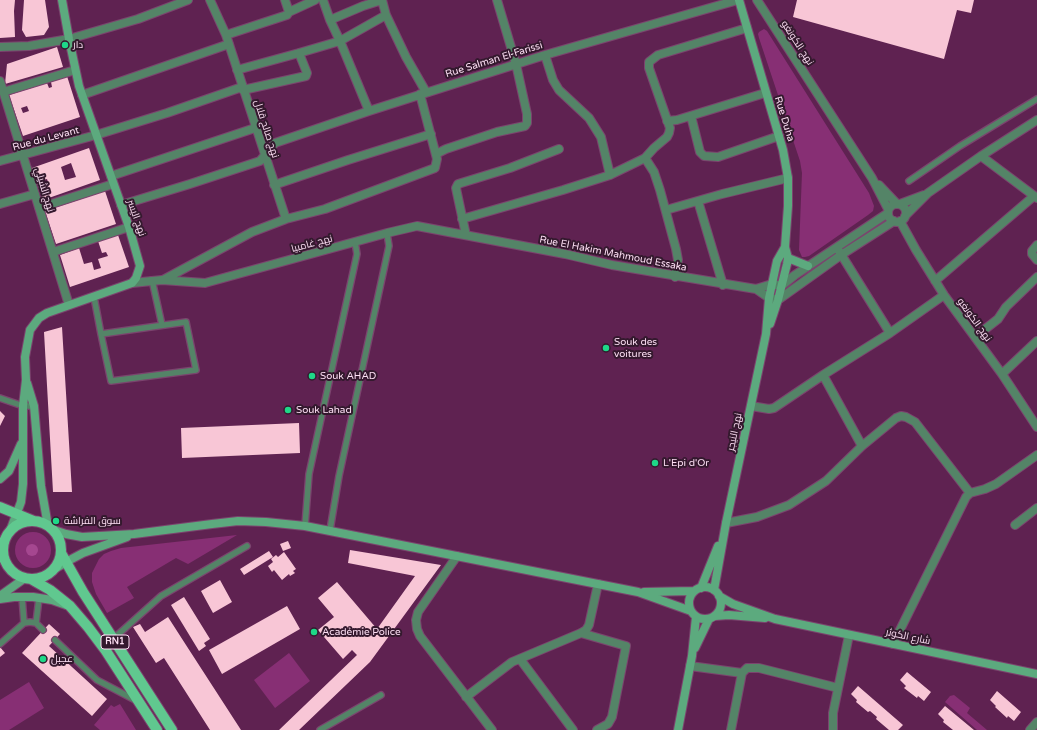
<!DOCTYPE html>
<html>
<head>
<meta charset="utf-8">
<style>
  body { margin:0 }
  canvas { display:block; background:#5f2251 }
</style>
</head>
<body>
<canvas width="1037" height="730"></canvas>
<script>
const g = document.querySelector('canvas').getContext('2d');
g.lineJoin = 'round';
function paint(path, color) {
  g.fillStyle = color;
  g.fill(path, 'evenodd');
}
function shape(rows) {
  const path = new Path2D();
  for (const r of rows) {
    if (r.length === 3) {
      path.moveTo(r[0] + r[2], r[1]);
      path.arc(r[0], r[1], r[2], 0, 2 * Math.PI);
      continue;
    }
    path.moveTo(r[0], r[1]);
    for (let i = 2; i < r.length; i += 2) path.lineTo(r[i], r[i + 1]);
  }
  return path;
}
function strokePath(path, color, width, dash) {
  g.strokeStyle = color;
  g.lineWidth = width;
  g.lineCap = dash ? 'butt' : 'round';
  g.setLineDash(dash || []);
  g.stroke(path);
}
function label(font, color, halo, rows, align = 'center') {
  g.font = font + ' "Varela Round",Cairo,sans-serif';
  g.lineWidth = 4;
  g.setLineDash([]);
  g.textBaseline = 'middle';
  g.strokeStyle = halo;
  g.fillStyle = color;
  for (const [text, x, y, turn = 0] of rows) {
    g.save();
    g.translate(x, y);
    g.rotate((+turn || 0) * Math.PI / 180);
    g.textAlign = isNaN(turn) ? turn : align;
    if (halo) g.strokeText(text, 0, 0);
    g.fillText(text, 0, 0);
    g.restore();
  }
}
paint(shape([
  [764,29,767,31,869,193,874,206,873,211,868,215,809,256,805,257,802,257,799,250,802,173,800,161,759,38,758,34,759,32],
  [33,550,18],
  [237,535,188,564,176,558,127,587,134,598,107,613,96,594,92,582,92,573,99,559,104,554,111,551,121,548],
  [289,653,310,681,275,708,254,680],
  [29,682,44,708,9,730,0,730,0,700],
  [954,695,970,708,967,713,987,730,977,730,945,702,950,696],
  [120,704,136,730,100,730,94,725,111,705,114,707]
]), '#872f74');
paint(shape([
  [32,550,6]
]), '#a54790');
paint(shape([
  [0,0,15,0,14,11,15,37,0,38],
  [24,0,45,0,49,27,44,35,26,37,22,30],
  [797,0,974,0,971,13,957,10,944,59,793,17],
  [57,47,63,67,5,84,7,64],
  [67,76,80,117,23,136,9,95,47,83,49,88,52,87,51,82],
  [27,106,29,111,23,113,21,108],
  [89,148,100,180,43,200,32,168],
  [71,163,76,177,65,180,61,167],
  [47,179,48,182,44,184,43,180],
  [105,191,116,224,56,244,45,211],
  [118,235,129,267,70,287,60,255,79,248,84,264,92,262,94,270,101,268,98,259,108,256,106,252,102,253,98,241],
  [62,327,72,492,53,492,44,332],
  [0,411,5,416,0,426],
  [299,423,300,453,182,458,181,428],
  [288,541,291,548,283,551,280,544],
  [350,550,441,565,370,662,299,730,279,730,357,655,352,650,343,659,318,630,334,617,318,598,337,582,377,629,415,576,348,563],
  [269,551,273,557,244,575,240,569],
  [284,552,296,569,293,571,295,573,290,576,289,574,282,580,274,570,272,572,268,566,273,562,271,559,276,555,278,557],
  [220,580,232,602,213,613,201,591],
  [184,597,210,639,204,643,206,646,199,651,171,605],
  [287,606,300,629,222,674,209,650],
  [168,617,186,645,241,730,210,730,164,658,156,663,133,627,140,624,145,632],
  [49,624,60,634,49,646,107,699,92,716,22,653],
  [0,647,5,653,0,657],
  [907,672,931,692,924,701,918,696,917,698,904,688,906,686,900,680],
  [858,686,903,725,898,730,889,730,876,719,877,717,870,711,868,712,856,702,857,700,851,694],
  [997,691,1021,712,1014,721,1008,716,1007,718,995,707,996,706,990,700],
  [945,706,974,730,953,730,943,722,944,720,938,714]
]), '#f8c6d6');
const lane = shape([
  [909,181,960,146,1037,99],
  [152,280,162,325],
  [94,297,101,334,111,381,196,370,186,322,101,334],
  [0,398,23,406,34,406],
  [305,526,309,474,357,254,355,242],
  [330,530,339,476,389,246,387,233],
  [22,597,24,623],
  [36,623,39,598],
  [113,639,161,596,247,546],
  [55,640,97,680,135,700],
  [0,644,24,623,30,622,36,623,43,630],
  [320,730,381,695]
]);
const street = shape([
  [210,0,226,35,286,219],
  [323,0,330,20,340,41,369,111],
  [757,0,872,178,888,209],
  [289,12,315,0],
  [330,20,363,6,382,0,386,15,406,57,426,92],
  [226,35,287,15,289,12,285,0],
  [0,47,29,46,69,39,138,19,188,0],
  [545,55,553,80,559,90,589,118,601,137,610,175],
  [237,70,299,53],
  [0,81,69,305],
  [243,90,306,76,307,73,299,53,340,41,386,15],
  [3,92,75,70],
  [82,95,229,44],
  [691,116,700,152,704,156,718,157,779,136],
  [667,121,677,120,765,93],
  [436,154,446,149,497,132,525,126,527,123,527,114,516,64,497,0],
  [981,156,1037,198],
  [645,158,654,172,660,190,676,249,678,260,675,277],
  [0,161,96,135,167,113,242,87],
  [111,176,255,128],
  [274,185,348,160,431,134],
  [879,185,897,204],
  [698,201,723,285],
  [0,204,35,194],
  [900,204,924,195],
  [897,213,9],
  [121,205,190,184,260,161,275,143,369,111,545,55,738,0],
  [39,208,113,184],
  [666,210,722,194,788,178],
  [905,216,928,193,981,156,1037,120],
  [462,219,563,190,610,175,645,158,654,148,667,137,669,133,670,128,649,68,649,62,658,55,747,28],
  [900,221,916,250,944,295,1002,374,1037,427],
  [466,235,457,193,456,188,458,184,510,168,559,149],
  [1037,245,1032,251,1032,254,1037,260],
  [839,251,890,333],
  [53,252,129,227],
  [163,280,252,232,286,219,325,209,435,168,437,159,420,94],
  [935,281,1034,196],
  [132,283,162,280,205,283,387,233,417,226,565,254,612,265,756,289,769,298,778,300,841,255,894,221],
  [756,289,772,284,781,286,795,275,888,213],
  [975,337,998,319,1006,307,1037,277],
  [1002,374,1037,341],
  [823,375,862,446],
  [751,406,769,409,774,408,823,375,890,333,944,295],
  [726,523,757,517,789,505,826,481,862,446,896,418,901,416,906,417,915,422,970,493],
  [1015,525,1037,508],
  [457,556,418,612,416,620,417,629,420,636,492,730],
  [581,633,626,646,612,717,608,724,597,730],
  [893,644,966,497,970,493,985,489,996,484,1037,455],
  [520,659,573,730],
  [690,666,742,673,731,730],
  [742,673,747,668,759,668,838,688],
  [466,697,512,662,581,633,586,630,589,625,598,584],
  [833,730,833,713,849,635],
  [1030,730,1037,722]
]);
const secondary = shape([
  [739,0,783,150,788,178,788,206,785,247,788,258,787,264,778,300,770,324],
  [788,258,808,266],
  [27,383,34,406,41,486,48,526],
  [0,479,9,471,21,444],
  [51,529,66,534,82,537,134,534,212,524,238,521,266,522,305,526,638,592,691,611],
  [10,531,21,502,23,484,23,406,26,380,25,357,30,330,39,318,47,313,132,283,136,278,140,266,129,227,79,86,69,39,62,0],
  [0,547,5,539],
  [53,570,66,562,83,553,127,537],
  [705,603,16],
  [701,588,718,546],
  [714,590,726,523,766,334,769,298,777,261,785,247],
  [644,592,694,591],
  [0,596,25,578],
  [719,596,733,604,775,619,1037,674],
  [0,599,14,597,33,597,52,600,66,605],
  [715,616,729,615,765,618],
  [695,648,709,619],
  [678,730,692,656,696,617]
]);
const primary = shape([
  [0,507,34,521],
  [32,550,29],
  [61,553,83,592,172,730],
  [31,579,50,590,70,606,88,627,106,651,157,730]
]);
strokePath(lane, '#7b446e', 8);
strokePath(street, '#7b446e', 10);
strokePath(secondary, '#7b446e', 10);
strokePath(primary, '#7b446e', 12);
strokePath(lane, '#548467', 5.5);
strokePath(street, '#548467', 8);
strokePath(secondary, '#5caa7e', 8);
strokePath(primary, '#60c88f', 10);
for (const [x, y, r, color] of [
  [65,45,4,"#1ed888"],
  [606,348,4,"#1ed888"],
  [312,376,4,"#1ed888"],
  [288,410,4,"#1ed888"],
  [655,463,4,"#1ed888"],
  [56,521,4,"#1ed888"],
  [314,632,4,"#1ed888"],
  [43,659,4,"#1ed888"]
]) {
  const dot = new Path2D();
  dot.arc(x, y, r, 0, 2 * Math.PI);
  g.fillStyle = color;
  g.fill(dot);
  strokePath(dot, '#34192e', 1.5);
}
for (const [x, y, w] of [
  [115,642,28]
]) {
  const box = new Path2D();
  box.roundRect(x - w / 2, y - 7, w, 14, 3);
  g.fillStyle = '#34192e';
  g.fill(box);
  strokePath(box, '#fddff4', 1);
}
label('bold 9px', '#fddff4', null, [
  ["RN1",115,642]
]);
label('10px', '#fddff4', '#34192e', [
  ["نهج الكونغو",797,43,57],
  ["Rue Salman El-Farissi",494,60,-17],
  ["Rue Duha",784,119,73],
  ["نهج صالح قلال",266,129,72],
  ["Rue du Levant",46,139,-15],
  ["نهج الشيلي",44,190,73],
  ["نهج اليسر",136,218,71],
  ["نهج غامبيا",312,244,-15],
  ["Rue El Hakim Mahmoud Essaka",613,254,11],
  ["نهج الكونغو",974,320,54],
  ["نهج النيجر",735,432,-78],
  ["شارع الكوثر",908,637,12]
]);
label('10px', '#fddff4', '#34192e', [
  ["دار",73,45],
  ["Souk des",614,342],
  ["voitures",614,354],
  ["Souk AHAD",320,376],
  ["Souk Lahad",296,410],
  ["L'Epi d'Or",663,463],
  ["سوق الفراشة",64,521],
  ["Académie Police",322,632],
  ["عجبل",51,659]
], 'left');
</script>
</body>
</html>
